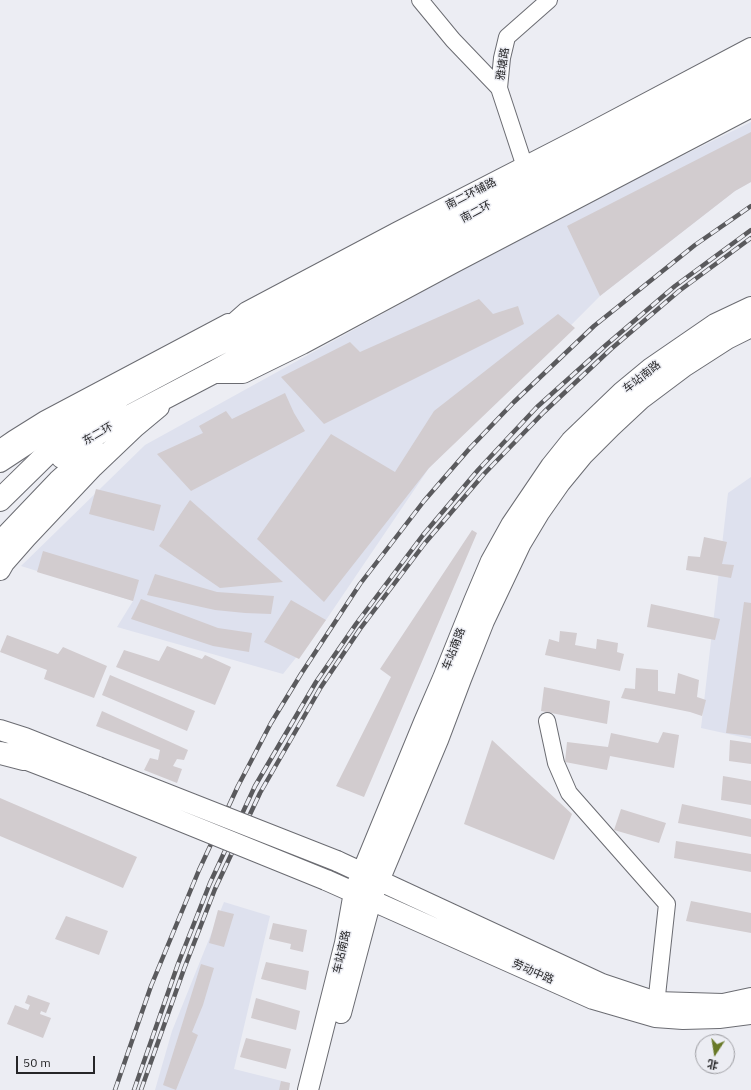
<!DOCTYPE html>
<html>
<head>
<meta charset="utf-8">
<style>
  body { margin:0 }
  #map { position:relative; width:751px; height:1090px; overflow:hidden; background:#ecedf3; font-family:"IBM Plex Sans","Noto Sans SC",sans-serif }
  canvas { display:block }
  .north { position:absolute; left:695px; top:1034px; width:40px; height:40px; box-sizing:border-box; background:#ecedf3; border:1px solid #9d9da2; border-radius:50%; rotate:192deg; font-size:11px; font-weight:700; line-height:16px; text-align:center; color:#262628 }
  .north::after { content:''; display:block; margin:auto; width:14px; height:18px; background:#687927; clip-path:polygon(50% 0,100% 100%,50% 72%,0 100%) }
  .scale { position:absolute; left:16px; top:1056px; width:79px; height:18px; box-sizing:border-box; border:2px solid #262628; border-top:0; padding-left:5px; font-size:12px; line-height:14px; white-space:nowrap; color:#262628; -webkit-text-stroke:3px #ecedf3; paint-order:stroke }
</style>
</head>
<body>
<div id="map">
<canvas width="751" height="1090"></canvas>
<div class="north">北</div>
<div class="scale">50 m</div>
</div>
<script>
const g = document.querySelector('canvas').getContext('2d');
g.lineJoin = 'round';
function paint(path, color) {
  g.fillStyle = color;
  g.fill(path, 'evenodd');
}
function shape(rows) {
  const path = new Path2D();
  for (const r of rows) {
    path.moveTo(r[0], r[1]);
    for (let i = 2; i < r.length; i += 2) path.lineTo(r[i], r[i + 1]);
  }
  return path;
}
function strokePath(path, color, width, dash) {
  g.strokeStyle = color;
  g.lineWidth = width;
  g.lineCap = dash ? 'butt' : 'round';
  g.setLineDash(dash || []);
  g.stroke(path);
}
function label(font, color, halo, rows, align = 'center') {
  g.font = font + ' "IBM Plex Sans","Noto Sans SC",sans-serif';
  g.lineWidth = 3;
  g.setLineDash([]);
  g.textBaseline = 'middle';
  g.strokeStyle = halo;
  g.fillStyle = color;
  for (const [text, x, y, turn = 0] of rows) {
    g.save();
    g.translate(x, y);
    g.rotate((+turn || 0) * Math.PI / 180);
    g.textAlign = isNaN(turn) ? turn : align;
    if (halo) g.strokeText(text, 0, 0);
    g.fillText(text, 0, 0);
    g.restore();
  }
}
paint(shape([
  [751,122,751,182,735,191,600,296,429,468,326,620,283,674,117,627,133,601,21,566,145,445,556,218],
  [751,477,751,739,701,728,728,493],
  [224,902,270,916,234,1069,290,1083,289,1090,155,1090,172,1031]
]), '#dee1ee');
paint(shape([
  [751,132,751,182,735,191,600,296,567,226],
  [479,299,493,314,518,306,524,324,324,424,281,377,350,342,360,352],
  [558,314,575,328,429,468,324,602,257,539,331,434,395,472,434,411],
  [285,393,294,413,305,431,191,491,157,454,203,433,199,426,226,411,232,419],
  [96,489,161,505,154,531,89,514],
  [190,500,283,582,220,588,159,546],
  [472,530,477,533,364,797,336,786,391,677,380,669],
  [704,537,727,542,722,564,734,565,731,578,686,570,688,556,700,557],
  [43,551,139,580,133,601,37,572],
  [155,574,217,592,274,596,271,614,245,613,215,610,147,595],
  [141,599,218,628,252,633,249,652,213,646,131,619],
  [291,600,326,620,299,659,264,642],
  [744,602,751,603,751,736,726,733],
  [651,604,720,619,715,640,647,627],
  [560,631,577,633,575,645,596,649,597,639,618,643,617,652,624,654,620,671,545,655,549,639,559,642],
  [7,635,58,654,63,647,107,666,94,698,44,679,47,670,0,652],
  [167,646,202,659,205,655,231,667,215,705,116,667,124,650,159,661],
  [636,668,658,670,658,691,675,694,678,673,699,680,697,697,706,700,702,716,690,712,621,698,625,688,635,689],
  [110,675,195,711,187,731,102,695],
  [544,687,610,701,607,724,541,711],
  [102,711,188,750,184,760,177,759,173,766,182,769,177,783,144,770,150,758,158,760,160,750,96,726],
  [663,732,679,735,674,768,610,756,607,770,565,762,567,742,608,747,611,733,658,743],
  [492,740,572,814,554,860,464,824],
  [730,740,751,743,751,764,729,761],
  [723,776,751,781,751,805,721,800],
  [0,798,137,857,123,888,0,836],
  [682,804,751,819,751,837,678,823],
  [621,809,666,823,659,843,614,830],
  [676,841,751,854,751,872,674,858],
  [691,901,751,913,751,933,686,921],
  [218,910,234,914,224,947,209,943],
  [66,916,108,931,99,955,55,939],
  [273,923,307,930,303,952,290,949,291,944,269,939],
  [266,962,309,971,306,990,261,979],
  [201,964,214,968,203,1005,192,1032,198,1035,176,1090,163,1085],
  [28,995,50,1003,46,1013,41,1011,40,1014,51,1018,43,1038,7,1024,15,1005,28,1010,30,1005,25,1003],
  [256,998,300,1011,296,1030,251,1018],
  [246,1038,291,1049,286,1069,240,1057],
  [281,1081,290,1083,289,1090,279,1090]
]), '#d2cccf');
const minor = shape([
  [420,0,453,40,499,88],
  [525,167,499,88,502,58,507,37,549,0],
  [0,448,13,439,45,419,228,322],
  [547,721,556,763,569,793,667,904,655,1014]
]);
const major = shape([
  [212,343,247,312,398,232,581,138,751,48],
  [212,373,243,373,302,344,453,263,751,107],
  [0,462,44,433,98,405],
  [0,570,4,563,26,538,93,467,135,427,159,407],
  [0,730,25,738,98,767],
  [9,753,92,785],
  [337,861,602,984,656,1002,723,1004,751,998],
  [326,880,593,999,655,1017,683,1019,719,1018,751,1014],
  [341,1013,371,900,438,740,461,679,484,621,521,543,539,513,560,483,583,455,611,427,641,399,685,366,727,339,751,327],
  [308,1090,345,943,354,892,424,722,443,678,474,601,491,561,511,525,551,466,571,441,622,392,651,368,715,324,751,307]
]);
const highway = shape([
  [62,457,80,444,107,428,212,373,282,334,751,86],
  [0,500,54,447,96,413,122,395,199,354,382,262,751,65],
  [0,543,59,481,94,450],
  [0,753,24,759]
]);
strokePath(minor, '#6b6c72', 18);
strokePath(major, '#6b6c72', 22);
strokePath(highway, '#6b6c72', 24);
strokePath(minor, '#fff', 16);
strokePath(major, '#fff', 20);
strokePath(highway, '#fff', 22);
const rail = shape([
  [115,1090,151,986,199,870,238,786,271,723,301,674,360,584,424,501,470,448,514,402,594,326,695,245,751,206],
  [134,1090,178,964,210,883,255,786,316,682,356,624,423,535,478,470,537,407,606,345,675,286,751,230],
  [141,1090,184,969,215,889,260,793,321,687,360,629,425,543,484,474,544,412,611,349,679,291,751,238]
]);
strokePath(rail, '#5a5a5d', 4.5);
strokePath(rail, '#ecedf3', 3, [9]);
const majorBridge = shape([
  [98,767,337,861],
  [92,785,326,880]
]);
strokePath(majorBridge, '#6b6c72', 22, []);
strokePath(majorBridge, '#fff', 20);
label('11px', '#262628', '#ecedf3', [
  ["雅塘路",503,64,-82],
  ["南二环辅路",471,194,-27],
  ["南二环",476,212,-28],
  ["车站南路",642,377,-38],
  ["东二环",98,434,-30],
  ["车站南路",454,649,-69],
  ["车站南路",342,952,-77],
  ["劳动中路",533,972,24]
]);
</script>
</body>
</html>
